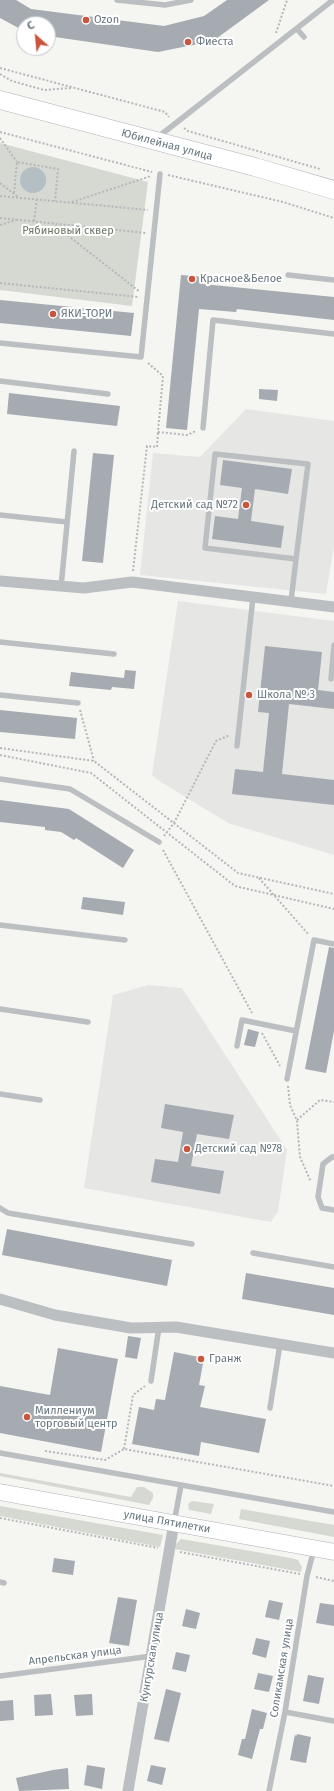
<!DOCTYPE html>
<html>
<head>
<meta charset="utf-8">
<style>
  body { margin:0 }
  #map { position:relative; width:334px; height:1791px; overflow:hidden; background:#f5f5f2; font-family:"Fira Sans",sans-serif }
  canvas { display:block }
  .north { position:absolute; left:16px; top:16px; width:40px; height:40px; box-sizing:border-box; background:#fff; border:1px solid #c3c8cc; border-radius:50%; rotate:333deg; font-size:11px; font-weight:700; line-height:16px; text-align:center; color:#68767f }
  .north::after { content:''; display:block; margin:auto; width:14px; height:18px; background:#cb543c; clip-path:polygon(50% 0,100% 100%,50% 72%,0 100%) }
</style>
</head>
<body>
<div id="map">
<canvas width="334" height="1791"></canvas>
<div class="north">С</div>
</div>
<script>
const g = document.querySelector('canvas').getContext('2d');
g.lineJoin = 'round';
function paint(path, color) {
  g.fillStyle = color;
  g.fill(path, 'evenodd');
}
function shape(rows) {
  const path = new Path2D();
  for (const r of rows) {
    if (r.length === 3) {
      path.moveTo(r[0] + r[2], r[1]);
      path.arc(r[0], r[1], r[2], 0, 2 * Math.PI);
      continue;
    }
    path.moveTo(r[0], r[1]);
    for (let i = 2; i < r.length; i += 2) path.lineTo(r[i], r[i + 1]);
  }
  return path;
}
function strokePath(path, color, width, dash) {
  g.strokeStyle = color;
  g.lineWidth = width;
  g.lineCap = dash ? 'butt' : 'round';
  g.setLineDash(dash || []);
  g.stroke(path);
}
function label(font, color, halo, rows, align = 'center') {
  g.font = font + ' "Fira Sans",sans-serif';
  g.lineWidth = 4;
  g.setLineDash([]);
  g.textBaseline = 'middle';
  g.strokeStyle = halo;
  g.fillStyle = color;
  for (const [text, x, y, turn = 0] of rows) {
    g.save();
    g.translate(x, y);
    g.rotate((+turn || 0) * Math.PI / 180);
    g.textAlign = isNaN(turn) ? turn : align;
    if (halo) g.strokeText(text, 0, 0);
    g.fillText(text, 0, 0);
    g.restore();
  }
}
paint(shape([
  [246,409,334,421,334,546,326,594,140,575,153,453,200,457],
  [178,601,334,621,334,855,228,823,156,779,152,775],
  [148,985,182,988,287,1150,278,1211,271,1222,84,1188,113,995]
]), '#e6e6e5');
paint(shape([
  [0,143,148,182,132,306,0,290],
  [0,1473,131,1497,137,1487,144,1487,153,1493,153,1498,149,1505,0,1476],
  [192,1501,214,1504,211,1514,189,1510,188,1504],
  [0,1506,163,1535,160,1547,0,1516],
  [241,1509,334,1525,334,1537,239,1519],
  [181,1539,291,1558,298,1560,302,1567,301,1572,175,1549,176,1544]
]), '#d5d9d2');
paint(shape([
  [33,180,13]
]), '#b3bfc2');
paint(shape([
  [0,0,16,0,31,9,164,26,204,16,227,0,269,0,213,41,158,52,48,36,48,24,24,24,24,31,0,18],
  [181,275,204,277,203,284,334,297,334,320,237,309,236,312,199,309,187,430,166,428],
  [0,300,134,313,131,336,0,323],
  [259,389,278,390,277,401,259,399],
  [9,393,120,406,117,426,7,414],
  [93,453,114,455,103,563,82,561],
  [223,460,292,469,288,494,255,489,251,521,284,526,281,548,212,539,215,516,238,519,242,488,220,485],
  [265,646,322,652,318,690,334,692,334,709,289,704,282,774,334,780,334,805,232,794,235,769,263,772,269,713,258,712],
  [125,670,136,671,134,689,112,687,111,690,69,686,71,672,124,678],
  [0,710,77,718,75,739,0,732],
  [0,800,69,809,134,850,123,868,76,838,74,840,61,832,45,830,45,827,0,822],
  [83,897,125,902,123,915,81,909],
  [329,947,334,948,334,1031,326,1073,305,1069],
  [248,1029,259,1032,255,1047,244,1045],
  [165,1104,234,1115,229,1139,197,1134,191,1166,224,1171,220,1194,151,1182,155,1159,178,1162,183,1132,161,1128],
  [7,1229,172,1260,167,1286,2,1255],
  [246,1273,334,1288,334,1315,242,1299],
  [128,1336,141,1338,137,1359,125,1357],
  [58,1348,118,1359,101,1452,0,1433,0,1386,50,1395],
  [174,1352,204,1358,199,1385,205,1386,200,1407,266,1419,259,1453,201,1442,199,1456,132,1444,139,1407,154,1410,156,1399,165,1400],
  [54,1558,75,1561,73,1575,52,1572],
  [118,1597,137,1600,129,1646,109,1643],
  [269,1600,283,1603,279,1620,265,1617],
  [320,1603,334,1605,334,1626,316,1623],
  [186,1609,200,1613,196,1629,182,1626],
  [256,1638,270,1641,266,1658,252,1654],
  [176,1652,190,1655,186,1672,172,1669],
  [258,1673,273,1676,269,1692,254,1689],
  [308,1675,324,1678,319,1704,303,1701],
  [166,1689,181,1693,169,1742,154,1739],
  [51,1694,53,1715,35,1716,34,1695],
  [92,1694,93,1715,76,1716,74,1695],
  [13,1700,14,1720,0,1721,0,1701],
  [252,1709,267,1713,263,1729,260,1729,252,1759,238,1755,242,1739,245,1739],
  [295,1734,296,1737,297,1734,311,1737,306,1763,290,1760],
  [87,1765,105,1768,102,1789,84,1785],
  [151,1765,166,1768,162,1785,147,1781],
  [68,1768,69,1789,19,1791,16,1778,53,1770]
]), '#a5abb0');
const secondary = shape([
  [0,1492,334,1552]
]);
const primary = shape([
  [0,100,255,167,334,190]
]);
strokePath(secondary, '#adb3b6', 17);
strokePath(primary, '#afb3b6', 19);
strokePath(shape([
  [276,33,287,0],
  [0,68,165,112,169,117],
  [0,74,12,81,44,90,71,88],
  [184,128,188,131,320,169],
  [0,132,152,172],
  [0,138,17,162],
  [168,175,283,202,334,218],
  [0,183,18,197],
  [14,193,17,162,58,169,55,201],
  [0,196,148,210],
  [72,202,151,176],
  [0,218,146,233],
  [34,221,37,199],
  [52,223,140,292],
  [0,225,16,220],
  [0,283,138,297],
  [148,363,163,376,158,432,187,435,196,431],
  [133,571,147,446,157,447,158,432],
  [80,710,94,761],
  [0,748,94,761,238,873,334,894],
  [0,755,91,773,235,886,334,909],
  [164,836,174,823,216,741,230,735],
  [163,850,252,1013],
  [259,878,309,935],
  [262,1033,280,1066],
  [288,1086,290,1105,297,1121,300,1157,311,1182],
  [297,1120,320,1100,334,1102],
  [124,1449,133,1395,145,1386],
  [45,1451,105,1460,124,1449,334,1486],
  [0,1518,158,1548],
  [180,1552,300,1574],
  [316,1577,334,1581]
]), '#b5b8ba', 2, [2, 2]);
strokePath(shape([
  [117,0,165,5,191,0],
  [297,29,304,37],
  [158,137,333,0],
  [288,275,334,280],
  [0,343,141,357,160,174],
  [0,381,108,394],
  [203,428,213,320,334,334],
  [0,515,67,522],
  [61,587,74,451],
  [291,601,296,559,308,464,215,454,205,548,296,559],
  [0,642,114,654],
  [331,679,334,645],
  [0,695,78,703],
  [237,746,253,597],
  [0,779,70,789,159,842],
  [0,925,125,940],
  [0,1009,88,1022],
  [237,1046,242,1020,296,1031],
  [287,1079,314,940,334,944],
  [0,1094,40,1100],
  [334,1157,332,1157,323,1164,318,1197,322,1208,334,1210],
  [0,1208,8,1213,192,1244],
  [253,1253,334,1267],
  [151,1381,159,1327],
  [270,1408,280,1344],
  [0,1453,334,1512],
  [174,1523,181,1485],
  [0,1582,4,1583],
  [0,1676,152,1656],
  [285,1712,334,1721],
  [269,1791,285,1712,307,1576,314,1549]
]), '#bbbfc2', 5.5);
strokePath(shape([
  [0,581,84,588,132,582,334,607],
  [0,1299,55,1315,131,1328,176,1327,334,1353],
  [128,1791,174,1523]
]), '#bbbfc2', 11);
strokePath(secondary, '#fff', 16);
strokePath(primary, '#fff', 18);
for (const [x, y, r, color] of [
  [86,20,4,"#cb543c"],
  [188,42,4,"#cb543c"],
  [192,279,4,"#cb543c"],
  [53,314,4,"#cb543c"],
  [246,505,4,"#cb543c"],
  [249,695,4,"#cb543c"],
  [187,1149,4,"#cb543c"],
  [201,1359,4,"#cb543c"],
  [27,1417,4,"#cb543c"]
]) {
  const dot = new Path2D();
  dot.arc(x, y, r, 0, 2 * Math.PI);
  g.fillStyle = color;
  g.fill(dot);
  strokePath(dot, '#fff', 1.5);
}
label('11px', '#68767f', '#fff', [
  ["Ozon",94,20],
  ["Фиеста",196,42],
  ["Красное&Белое",200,279],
  ["ЯКИ-ТОРИ",61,314],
  ["Детский сад №72",238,505,"right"],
  ["Школа № 3",257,695],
  ["Детский сад №78",195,1149],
  ["Гранж",209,1359],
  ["Миллениум",35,1411],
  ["торговый центр",35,1424]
], 'left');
label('11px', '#68767f', '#fff', [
  ["Юбилейная улица",167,145,15],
  ["улица Пятилетки",167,1522,10],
  ["Апрельская улица",75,1656,-7],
  ["Кунгурская улица",152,1657,-80],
  ["Соликамская улица",282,1668,-81]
]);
label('11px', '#6b7766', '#fff', [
  ["Рябиновый сквер",68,231]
]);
</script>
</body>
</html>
